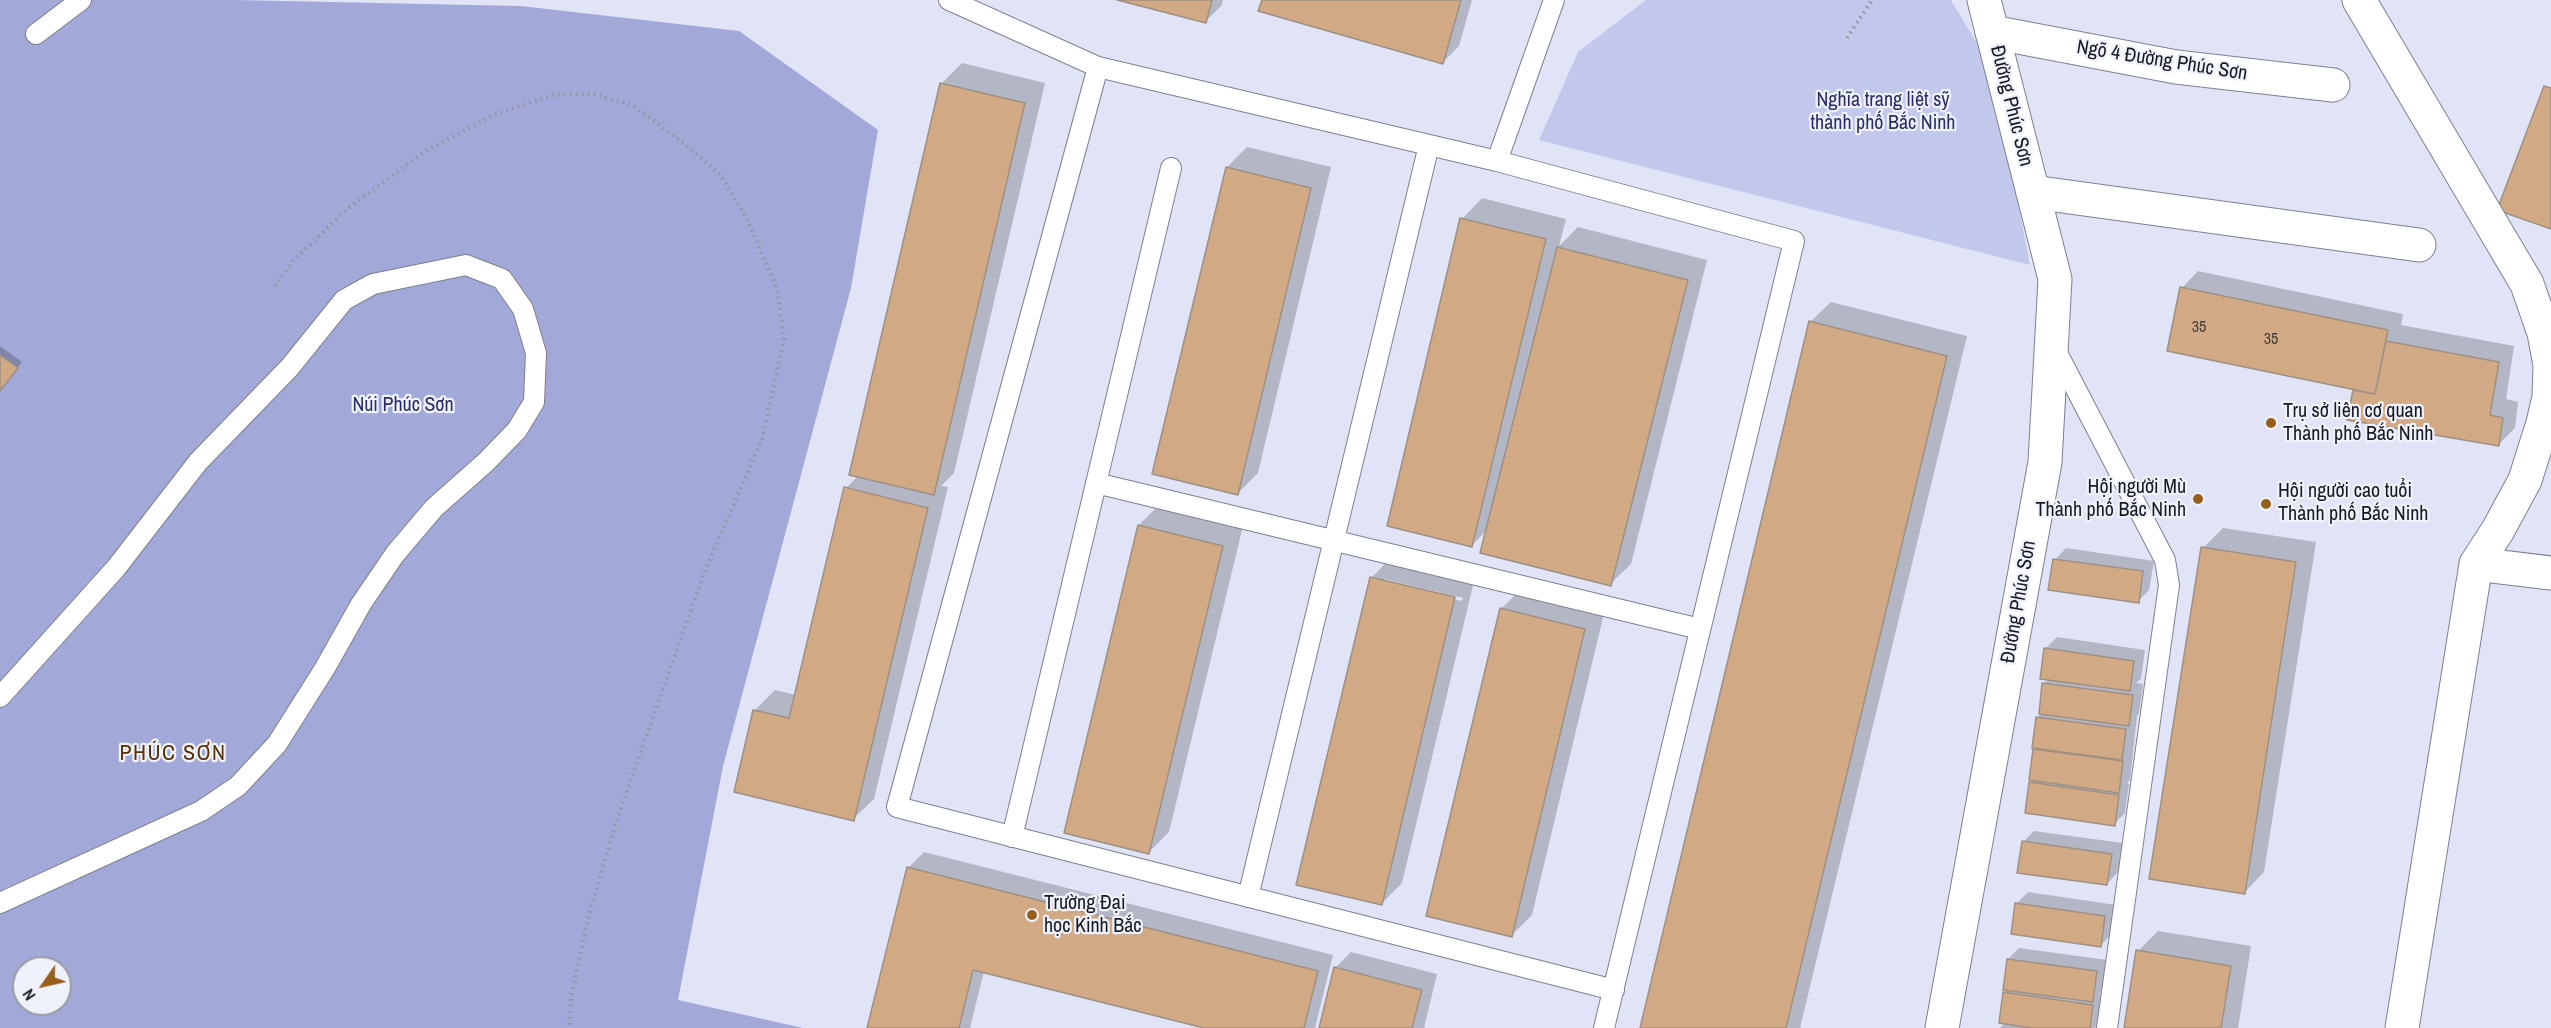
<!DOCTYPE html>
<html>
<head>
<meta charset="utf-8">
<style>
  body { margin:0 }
  #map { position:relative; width:2551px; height:1028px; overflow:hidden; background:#e0e4f6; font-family:"Archivo Narrow",sans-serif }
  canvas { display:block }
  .north { position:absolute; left:12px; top:956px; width:60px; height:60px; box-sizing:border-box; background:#eff2fd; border:2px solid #999ba4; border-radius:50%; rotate:236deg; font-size:16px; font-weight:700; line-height:24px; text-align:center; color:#18191f }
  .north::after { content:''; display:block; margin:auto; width:21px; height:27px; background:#975f1a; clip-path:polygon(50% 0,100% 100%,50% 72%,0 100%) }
</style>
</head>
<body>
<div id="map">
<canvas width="2551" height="1028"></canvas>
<div class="north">N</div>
</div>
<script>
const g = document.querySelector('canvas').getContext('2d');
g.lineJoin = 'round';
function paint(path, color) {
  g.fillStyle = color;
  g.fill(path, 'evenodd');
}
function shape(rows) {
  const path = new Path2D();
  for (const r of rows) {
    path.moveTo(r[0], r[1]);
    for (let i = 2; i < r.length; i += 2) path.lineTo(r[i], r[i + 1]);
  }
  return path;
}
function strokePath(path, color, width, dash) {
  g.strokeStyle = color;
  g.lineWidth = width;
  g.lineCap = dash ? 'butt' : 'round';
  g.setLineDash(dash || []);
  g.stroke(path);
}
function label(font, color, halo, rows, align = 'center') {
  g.font = font + ' "Archivo Narrow",sans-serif';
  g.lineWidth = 4.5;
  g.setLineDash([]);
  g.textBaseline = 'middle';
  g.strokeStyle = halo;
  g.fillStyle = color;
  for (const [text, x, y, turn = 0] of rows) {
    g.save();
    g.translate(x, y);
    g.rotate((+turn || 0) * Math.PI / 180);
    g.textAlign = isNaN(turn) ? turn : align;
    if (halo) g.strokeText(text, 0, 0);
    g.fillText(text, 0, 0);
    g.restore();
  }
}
paint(shape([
  [1646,0,1951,0,1982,52,1997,94,2030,265,1539,140,1578,52]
]), '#c2c8eb');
paint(shape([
  [0,0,235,0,521,6,739,31,878,130,851,288,723,766,678,1000,803,1028,0,1028],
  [24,968,60,968,60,1004,24,1004]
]), '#a2a9d8');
paint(shape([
  [1123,0,1223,0,1222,5,1206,21],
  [1263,0,1472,0,1459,46,1443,62],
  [962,63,1045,83,954,473,941,486,948,487,874,799,853,819,736,791,755,710,775,690,796,695,846,488,858,476,941,84],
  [1247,147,1331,167,1258,473,1237,494,1227,167],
  [1482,198,1566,219,1559,246,1578,227,1707,260,1631,564,1610,584,1487,530,1472,545,1462,219],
  [2198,271,2403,314,2401,325,2514,346,2506,399,2518,402,2515,428,2499,444,2349,419,2355,388,2182,288],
  [1831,302,1967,336,1800,1028,1641,1028,1810,322],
  [0,346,22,362,0,391],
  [1159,505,1243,526,1169,832,1149,852,1139,525],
  [2223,528,2316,542,2264,872,2244,893,2203,548],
  [2066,548,2154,561,2149,590,2138,601,2055,560],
  [1392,557,1475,577,1402,883,1381,904,1371,578],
  [1384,579,1463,598,1462,601,1384,582],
  [1522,588,1605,609,1532,915,1511,936,1501,609],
  [2057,637,2145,650,2141,679,2136,683,2143,684,2139,713,2137,716,2130,780,2127,783,2129,784,2125,813,2114,824,2030,783,2033,779,2035,750,2038,747,2038,717,2040,715,2044,683,2049,679,2045,649],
  [2034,831,2123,843,2118,872,2107,884,2023,842],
  [924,852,1333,955,1315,1028,1210,1028,984,971,970,1028,868,1028,908,868],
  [2028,892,2116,905,2112,934,2101,945,2016,904],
  [2158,931,2251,946,2238,1028,2126,1028,2138,951],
  [2019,948,2107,960,2104,989,2099,994,2104,994,2100,1023,2095,1028,2099,1028,2000,1028,2005,1023,2004,993,2009,989,2008,959],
  [1351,952,1437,974,1424,1028,1320,1028,1335,968]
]), '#0003');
const building = shape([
  [1117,0,1212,0,1206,23,1117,0],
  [1262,0,1461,0,1443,64,1258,11,1262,0],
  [940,83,1025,103,934,495,849,475,940,83],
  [2544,86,2551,88,2551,229,2497,210,2544,86],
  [1226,167,1311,188,1238,495,1152,474,1226,167],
  [1460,218,1546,239,1472,547,1387,526,1460,218],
  [1557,247,1688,280,1611,586,1480,553,1557,247],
  [2180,287,2388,330,2375,394,2167,351,2180,287],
  [1809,321,1947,356,1786,1028,1640,1028,1809,321],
  [2386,341,2499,362,2490,415,2503,418,2499,446,2347,420,2353,390,2375,394,2386,341],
  [0,355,18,368,0,391,0,355],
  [844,487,928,508,854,821,734,792,753,710,789,718,844,487],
  [1138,525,1223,546,1149,854,1064,833,1138,525],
  [2201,547,2296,562,2245,894,2149,879,2201,547],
  [2053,559,2143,571,2139,603,2048,590,2053,559],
  [1370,577,1455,597,1382,905,1296,885,1370,577],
  [1500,608,1585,629,1512,937,1426,916,1500,608],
  [2044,648,2134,661,2130,691,2040,679,2044,648],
  [2042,683,2133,695,2129,726,2039,714,2042,683],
  [2036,717,2126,729,2122,760,2032,748,2036,717],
  [2033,749,2123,761,2119,793,2029,780,2033,749],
  [2029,782,2119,795,2115,826,2025,813,2029,782],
  [2022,841,2112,854,2107,885,2017,873,2022,841],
  [907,867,1318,971,1304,1028,1204,1028,973,970,959,1028,867,1028,907,867],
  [2015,903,2105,916,2101,947,2011,934,2015,903],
  [2136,950,2231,966,2221,1028,2124,1028,2136,950],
  [2007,959,2097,971,2093,1002,2003,990,2007,959],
  [1334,967,1422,990,1412,1028,1319,1028,1334,967],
  [2003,992,2093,1005,2090,1028,2031,1028,1999,1023,2003,992]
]);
paint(building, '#d1aa85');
strokePath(building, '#9e9083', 1.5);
const lane = shape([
  [949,0,1098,67,1497,161,1794,241,1604,1028],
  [36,34,81,0],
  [1098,67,897,807,1614,990],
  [1497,161,1554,0],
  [2054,347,2165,560,2169,585,2107,1028],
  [1096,483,1700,629],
  [0,697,116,568,198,462,290,367,344,300,373,284,466,265,502,279,523,309,536,353,534,402,517,430,486,462,434,508,395,554,361,604,325,668,277,744,238,786,201,811,0,903],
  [1012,837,1171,168],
  [1248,897,1429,145]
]);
const street = shape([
  [2359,0,2527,284,2544,333,2550,365,2549,397,2543,423,2525,480,2498,530,2476,564],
  [1992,32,2176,67,2333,85],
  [2033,192,2419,245],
  [2402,1028,2476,564,2551,573]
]);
const secondary = shape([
  [1942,1028,2045,462,2055,279,1984,0]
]);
strokePath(lane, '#7d8090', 22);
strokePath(street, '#7d8090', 35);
strokePath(secondary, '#7d8090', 35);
strokePath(shape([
  [1847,38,1872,0],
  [275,286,292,262,346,210,424,152,493,115,553,95,594,94,632,105,676,137,720,174,748,221,777,289,784,339,762,439,704,573,616,822,590,910,571,998,569,1028]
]), '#9194a2', 4, [1.5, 4.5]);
strokePath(lane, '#fff', 20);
strokePath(street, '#fff', 33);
strokePath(secondary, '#fff', 33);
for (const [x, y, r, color] of [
  [2271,423,6,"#975f1a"],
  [2198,499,6,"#975f1a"],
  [2266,504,6,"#975f1a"],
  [1032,915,6,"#975f1a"]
]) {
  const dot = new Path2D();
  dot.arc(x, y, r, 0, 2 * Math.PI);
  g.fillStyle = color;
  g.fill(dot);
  strokePath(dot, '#eff2fd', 2);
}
label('16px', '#463d38', null, [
  ["35",2199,328],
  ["35",2271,340]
]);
label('20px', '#18191f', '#eff2fd', [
  ["Ngõ 4 Đường Phúc Sơn",2162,61,9],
  ["Đường Phúc Sơn",2011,106,76],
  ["Đường Phúc Sơn",2019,602,-80]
]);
label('20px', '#292c65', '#eff2fd', [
  ["Nghĩa trang liệt sỹ",1883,101],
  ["thành phố Bắc Ninh",1883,124],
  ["Núi Phúc Sơn",403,406]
]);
label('20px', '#18191f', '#eff2fd', [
  ["Trụ sở liên cơ quan",2283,412],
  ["Thành phố Bắc Ninh",2283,435],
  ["Hội người Mù",2186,488,"right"],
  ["Thành phố Bắc Ninh",2186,511,"right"],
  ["Hội người cao tuổi",2278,492],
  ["Thành phố Bắc Ninh",2278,515],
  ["Trường Đại",1044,904],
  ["học Kinh Bắc",1044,927]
], 'left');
g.letterSpacing = '1.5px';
label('22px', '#593301', '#eff2fd', [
  ["PHÚC SƠN",173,754]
]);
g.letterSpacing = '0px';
</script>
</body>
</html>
